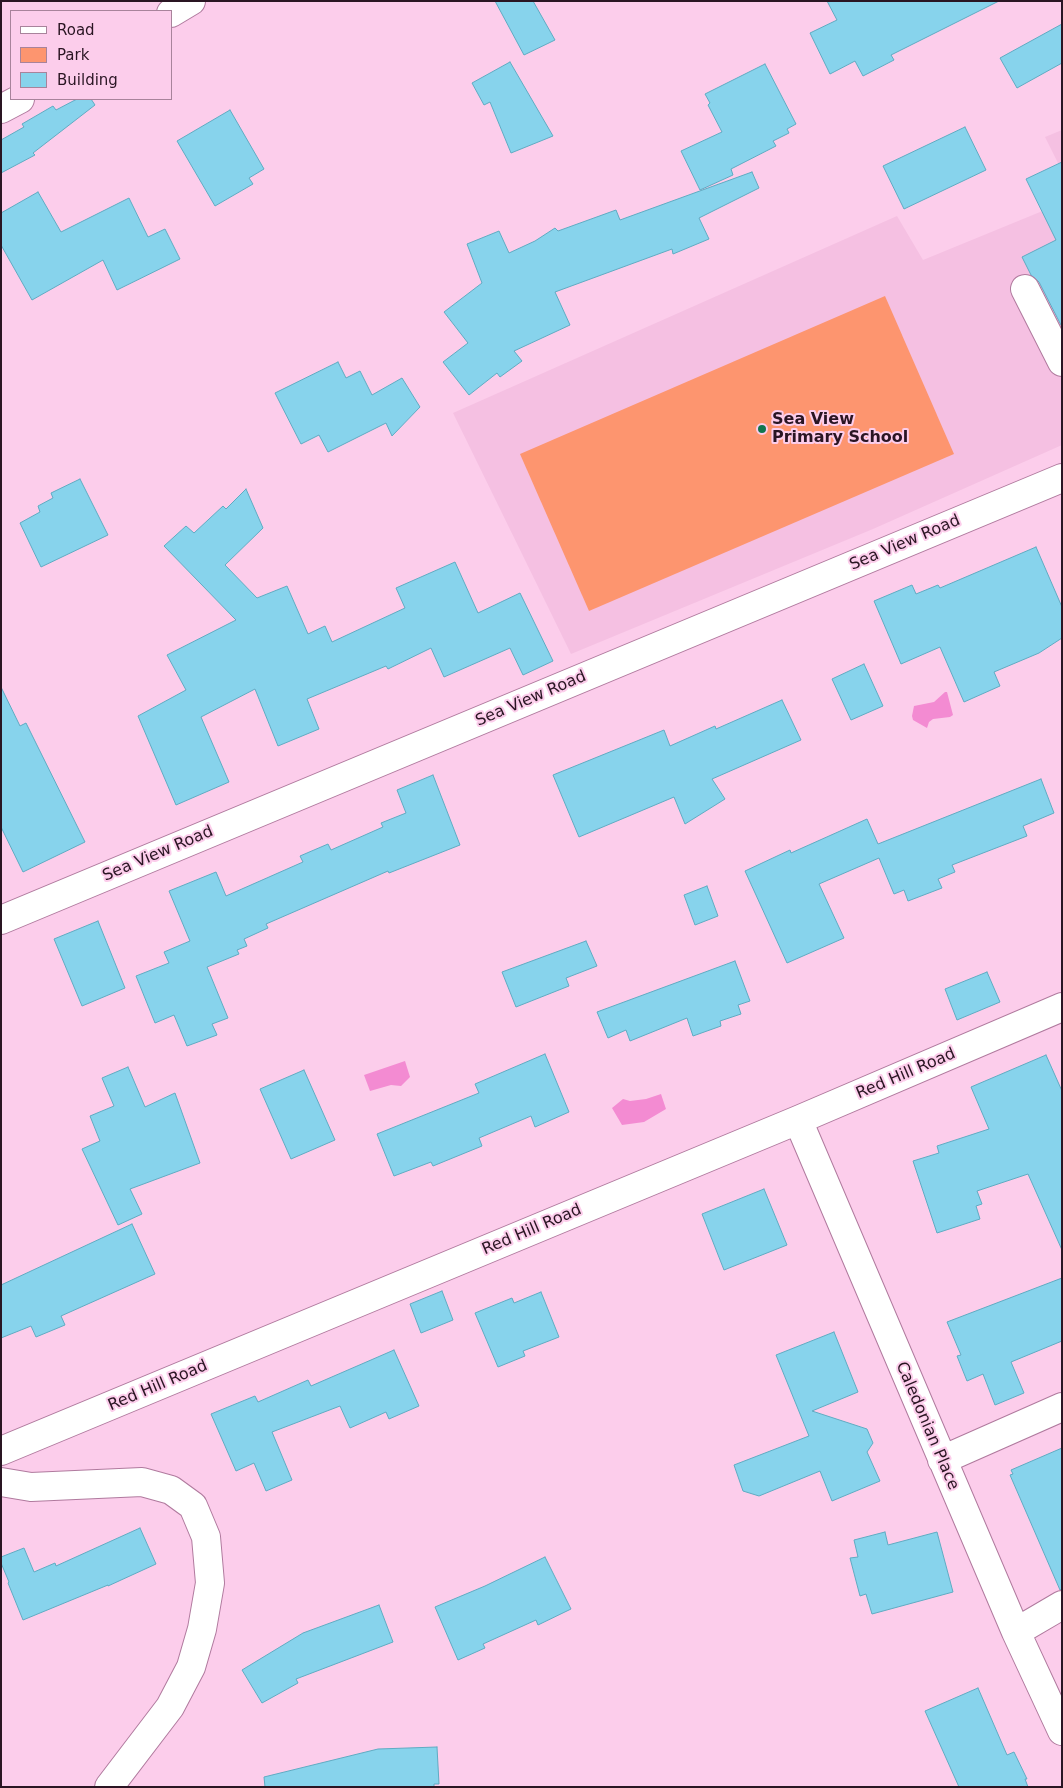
<!DOCTYPE html>
<html>
<head>
<meta charset="utf-8">
<style>
  body { margin:0 }
  #map { position:relative; width:1063px; height:1788px; overflow:hidden; background:#fccdeb; font-family:"DejaVu Sans",sans-serif }
  canvas { display:block }
  .frame { position:absolute; inset:0; border:2px solid #2a1523; pointer-events:none }
  .legend { position:absolute; left:10px; top:10px; width:162px; height:90px; box-sizing:border-box; background:#fccdeb; border:1px solid #a8839b; margin:0; padding:6px 9px; list-style:none; font-size:15px; color:#2a1523 }
  .legend li { display:flex; align-items:center; gap:10px; height:25px }
  .legend b { width:25px; border:1px solid #a8839b }
</style>
</head>
<body>
<div id="map">
<canvas width="1063" height="1788"></canvas>
<div class="frame"></div>
<ul class="legend">
<li><b style="height:6px;background:#fff"></b>Road</li>
<li><b style="height:14px;background:#fd956f"></b>Park</li>
<li><b style="height:14px;background:#87d3ec"></b>Building</li>
</ul>
</div>
<script>
const g = document.querySelector('canvas').getContext('2d');
g.lineJoin = 'round';
function paint(path, color) {
  g.fillStyle = color;
  g.fill(path, 'evenodd');
}
function shape(rows) {
  const path = new Path2D();
  for (const r of rows) {
    path.moveTo(r[0], r[1]);
    for (let i = 2; i < r.length; i += 2) path.lineTo(r[i], r[i + 1]);
  }
  return path;
}
function strokePath(path, color, width, dash) {
  g.strokeStyle = color;
  g.lineWidth = width;
  g.lineCap = dash ? 'butt' : 'round';
  g.setLineDash(dash || []);
  g.stroke(path);
}
function label(font, color, halo, rows, align = 'center') {
  g.font = font + ' "DejaVu Sans",sans-serif';
  g.lineWidth = 4;
  g.setLineDash([]);
  g.textBaseline = 'middle';
  g.strokeStyle = halo;
  g.fillStyle = color;
  for (const [text, x, y, turn = 0] of rows) {
    g.save();
    g.translate(x, y);
    g.rotate((+turn || 0) * Math.PI / 180);
    g.textAlign = isNaN(turn) ? turn : align;
    if (halo) g.strokeText(text, 0, 0);
    g.fillText(text, 0, 0);
    g.restore();
  }
}
paint(shape([
  [1062,130,1062,171,1045,137],
  [1062,203,1062,445,873,529,571,654,453,413,897,216,923,260]
]), '#f5c0e2');
paint(shape([
  [885,296,954,454,589,611,520,454]
]), '#fd956f');
paint(shape([
  [945,692,947,692,953,715,950,717,933,719,929,722,927,728,913,720,912,716,914,706,934,702],
  [405,1061,410,1077,401,1086,391,1085,370,1091,364,1075],
  [661,1094,666,1109,644,1122,622,1125,612,1108,623,1099,630,1101,646,1099]
]), '#f38bd2');
const building = shape([
  [495,1,533,1,555,40,524,55,495,1],
  [827,1,999,1,891,55,894,60,863,76,855,61,830,74,810,33,837,20,827,1],
  [1062,24,1062,63,1017,88,1000,58,1062,24],
  [510,62,553,136,511,153,490,102,484,105,472,83,510,62],
  [765,64,796,124,787,129,789,133,773,141,776,146,731,169,733,175,700,190,681,151,722,132,708,105,710,103,705,94,765,64],
  [77,99,91,99,95,105,33,153,35,155,1,173,1,140,24,127,22,124,53,106,56,110,77,99],
  [230,110,264,169,249,178,253,184,215,206,177,141,230,110],
  [965,127,986,170,904,209,883,166,965,127],
  [1062,162,1062,327,1039,282,1031,275,1022,257,1056,240,1026,179,1062,162],
  [752,172,759,188,699,218,709,239,673,254,672,249,555,292,570,325,514,351,522,361,500,377,497,373,469,395,443,362,468,343,444,312,482,283,467,244,499,231,509,253,535,241,555,228,558,231,616,210,620,220,752,172],
  [38,192,61,232,129,198,148,237,165,229,180,259,117,290,103,260,32,300,1,245,1,213,38,192],
  [338,362,346,378,360,371,372,395,402,378,420,407,392,436,386,423,328,452,319,435,301,444,275,393,338,362],
  [80,479,108,535,41,567,20,523,40,512,38,506,53,498,51,493,80,479],
  [246,489,263,528,225,565,257,598,287,586,308,634,325,626,332,642,405,608,396,588,455,562,478,613,520,593,553,661,523,675,510,648,444,677,431,648,388,669,386,666,307,699,319,729,278,746,255,689,201,717,229,782,176,805,138,716,186,690,167,655,236,620,164,546,186,526,194,533,223,506,226,509,246,489],
  [1036,547,1062,607,1062,638,1039,653,994,672,1000,686,964,702,940,647,901,664,874,601,912,585,916,594,938,585,940,588,1036,547],
  [864,664,883,706,851,720,832,679,864,664],
  [1,687,20,726,26,723,85,842,23,872,1,827,1,687],
  [782,700,801,740,712,779,725,799,685,824,674,797,579,837,553,775,664,730,670,746,715,726,716,729,782,700],
  [433,775,460,845,389,873,388,871,266,924,268,928,244,939,247,946,237,950,239,954,207,967,228,1018,212,1024,217,1035,187,1046,174,1015,155,1023,136,976,169,963,164,952,190,941,169,891,216,872,226,896,303,862,300,856,328,844,331,850,383,827,381,823,406,813,397,790,433,775],
  [1041,779,1054,813,1023,826,1027,836,952,865,955,872,938,879,942,888,908,901,904,890,894,894,879,858,819,884,844,938,787,963,745,871,790,850,791,853,867,819,878,844,1041,779],
  [707,886,718,916,695,925,684,895,707,886],
  [98,921,125,988,82,1006,54,939,98,921],
  [586,941,597,966,566,978,569,986,516,1007,502,972,586,941],
  [735,961,750,1001,738,1005,741,1014,720,1021,721,1026,693,1036,687,1018,630,1041,626,1030,608,1038,597,1012,735,961],
  [987,972,1000,1002,957,1020,945,989,987,972],
  [545,1054,569,1112,535,1127,531,1116,479,1138,482,1146,433,1166,431,1162,394,1176,377,1134,479,1093,475,1084,545,1054],
  [1046,1055,1062,1091,1062,1250,1028,1174,977,1191,982,1204,976,1206,980,1219,937,1233,913,1161,939,1153,937,1146,989,1129,971,1087,1046,1055],
  [128,1067,145,1107,175,1093,200,1163,130,1189,142,1214,118,1225,82,1149,100,1141,90,1116,114,1106,102,1078,128,1067],
  [304,1070,335,1140,291,1159,260,1089,304,1070],
  [764,1189,787,1245,724,1270,702,1214,764,1189],
  [132,1224,155,1274,61,1316,65,1325,36,1337,31,1326,1,1338,1,1285,132,1224],
  [1062,1278,1062,1341,1011,1362,1024,1393,995,1405,983,1374,967,1381,957,1356,961,1355,947,1322,1062,1278],
  [442,1291,453,1320,421,1333,410,1304,442,1291],
  [541,1292,559,1337,523,1351,525,1356,498,1367,475,1313,512,1298,514,1303,541,1292],
  [834,1332,858,1392,812,1411,867,1429,873,1443,867,1452,880,1481,832,1501,820,1471,759,1496,743,1491,734,1465,809,1436,776,1355,834,1332],
  [394,1350,419,1406,389,1419,386,1412,350,1428,340,1406,272,1432,292,1480,266,1491,254,1463,236,1471,211,1414,255,1396,258,1402,308,1380,311,1386,394,1350],
  [1062,1448,1062,1589,1060,1590,1010,1475,1013,1474,1011,1470,1062,1448],
  [140,1528,156,1564,108,1586,108,1585,23,1620,8,1583,9,1582,1,1563,1,1557,24,1548,34,1572,55,1563,56,1566,140,1528],
  [885,1532,888,1545,937,1532,953,1592,872,1614,866,1594,860,1596,850,1558,858,1557,854,1540,885,1532],
  [545,1557,571,1609,538,1625,536,1620,483,1644,485,1648,458,1660,435,1607,485,1586,545,1557],
  [379,1605,393,1642,296,1679,298,1683,262,1703,242,1670,303,1633,379,1605],
  [978,1688,1007,1755,1014,1752,1027,1779,1025,1779,1028,1787,959,1787,925,1711,978,1688],
  [437,1747,439,1784,434,1784,434,1787,265,1787,264,1777,378,1749,437,1747]
]);
paint(building, '#87d3ec');
strokePath(building, '#5fabc2', 1);
const minor = shape([
  [171,13,191,1],
  [1,109,20,99],
  [1025,289,1062,362],
  [1,920,1062,478],
  [798,1120,1016,1632,1062,1731],
  [1,1451,798,1120,1062,1007],
  [942,1460,1062,1407],
  [1,1482,31,1487,142,1482,171,1490,193,1506,206,1537,210,1583,202,1629,191,1667,170,1707,109,1787],
  [1016,1632,1062,1605]
]);
strokePath(minor, '#b07a9e', 30);
strokePath(minor, '#fff', 28);
for (const [x, y, r, color] of [
  [762,429,5,"#10764e"]
]) {
  const dot = new Path2D();
  dot.arc(x, y, r, 0, 2 * Math.PI);
  g.fillStyle = color;
  g.fill(dot);
  strokePath(dot, '#fccdeb', 2);
}
label('bold 16px', '#2a1523', '#fccdeb', [
  ["Sea View",772,420],
  ["Primary School",772,438]
], 'left');
label('16px', '#2a1523', '#fccdeb', [
  ["Sea View Road",905,543,-23],
  ["Sea View Road",531,699,-23],
  ["Sea View Road",158,854,-23],
  ["Red Hill Road",906,1074,-23],
  ["Red Hill Road",532,1230,-23],
  ["Red Hill Road",158,1386,-23],
  ["Caledonian Place",927,1426,67]
]);
</script>
</body>
</html>
